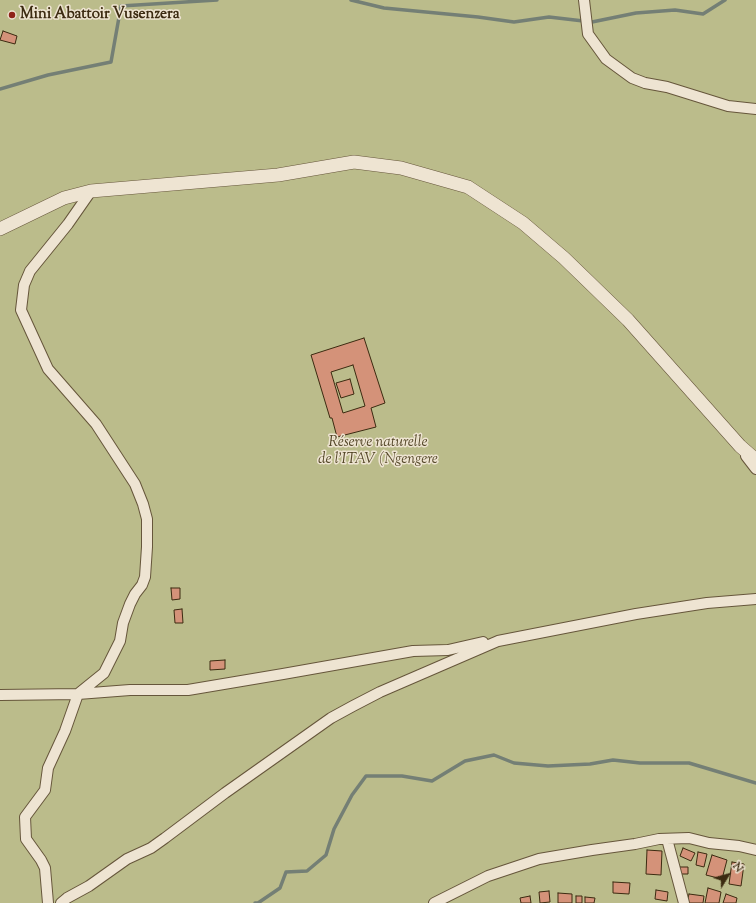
<!DOCTYPE html>
<html>
<head>
<meta charset="utf-8">
<style>
  body { margin:0 }
  #map { position:relative; width:756px; height:903px; overflow:hidden; background:#e5d6b9; font-family:"Sorts Mill Goudy",serif }
  canvas { display:block }
  .north { position:absolute; left:708px; top:855px; width:40px; height:40px; -webkit-text-stroke:3px #eee4d2; paint-order:stroke; rotate:53deg; font-size:11px; font-weight:700; line-height:16px; text-align:center; color:#3c2b11 }
  .north::after { content:''; display:block; margin:auto; width:14px; height:18px; background:#3c2b11; clip-path:polygon(50% 0,100% 100%,50% 72%,0 100%) }
</style>
</head>
<body>
<div id="map">
<canvas width="756" height="903"></canvas>
<div class="north">N</div>
</div>
<script>
const g = document.querySelector('canvas').getContext('2d');
g.lineJoin = 'round';
function paint(path, color) {
  g.fillStyle = color;
  g.fill(path, 'evenodd');
}
function shape(rows) {
  const path = new Path2D();
  for (const r of rows) {
    path.moveTo(r[0], r[1]);
    for (let i = 2; i < r.length; i += 2) path.lineTo(r[i], r[i + 1]);
  }
  return path;
}
function strokePath(path, color, width, dash) {
  g.strokeStyle = color;
  g.lineWidth = width;
  g.lineCap = dash ? 'butt' : 'round';
  g.setLineDash(dash || []);
  g.stroke(path);
}
function label(font, color, halo, rows, align = 'center') {
  g.font = font + ' "Sorts Mill Goudy",serif';
  g.lineWidth = 3;
  g.setLineDash([]);
  g.textBaseline = 'middle';
  g.strokeStyle = halo;
  g.fillStyle = color;
  for (const [text, x, y, turn = 0] of rows) {
    g.save();
    g.translate(x, y);
    g.rotate((+turn || 0) * Math.PI / 180);
    g.textAlign = isNaN(turn) ? turn : align;
    if (halo) g.strokeText(text, 0, 0);
    g.fillText(text, 0, 0);
    g.restore();
  }
}
paint(shape([
  [0,0,756,0,756,903,0,903]
]), '#bbbc8b');
strokePath(shape([
  [351,0,384,8,478,17,514,22,549,17,592,22,636,13,675,10,703,14,725,0],
  [0,89,48,75,111,62,121,6,217,0],
  [255,903,258,903,280,888,286,872,307,871,326,855,334,829,352,795,366,776,402,776,432,781,465,761,494,755,514,763,548,766,590,764,613,760,640,763,689,763,756,783]
]), '#747f75', 3.5);
const building = shape([
  [3,31,17,36,15,44,0,40,3,31],
  [364,338,385,403,371,408,376,427,337,437,332,418,330,418,311,355,364,338],
  [353,365,365,406,343,413,331,372,353,365],
  [350,379,354,394,341,398,336,383,350,379],
  [171,588,180,588,180,599,172,600,171,588],
  [182,609,183,623,175,623,174,610,182,609],
  [225,660,225,669,210,670,210,661,225,660],
  [683,848,695,853,691,861,680,856,683,848],
  [647,850,662,851,661,875,646,874,647,850],
  [698,852,707,854,704,867,696,865,698,852],
  [712,855,727,860,722,879,706,875,712,855],
  [732,862,744,864,741,886,729,884,732,862],
  [680,867,688,867,688,874,680,874,680,867],
  [613,882,630,883,629,894,613,893,613,882],
  [708,888,721,892,719,903,705,903,708,888],
  [656,890,668,892,667,901,655,899,656,890],
  [549,891,550,902,540,903,539,892,549,891],
  [558,893,572,894,572,903,558,903,558,893],
  [689,894,704,896,703,903,687,903,689,894],
  [726,894,737,898,736,903,723,903,726,894],
  [530,896,531,903,521,903,520,898,530,896],
  [576,896,582,896,582,903,576,903,576,896],
  [585,897,595,898,594,903,585,903,585,897]
]);
paint(building, '#d49279');
strokePath(building, '#3c2b11', 1);
const minor = shape([
  [584,0,588,34,606,59,632,78,645,83,667,87,728,106,756,109],
  [746,456,756,469],
  [0,695,78,694,130,690,188,690,283,674,413,651,448,650,483,642],
  [667,839,684,903],
  [48,903,45,868,41,860,26,839,25,817,45,790,48,768,65,731,78,694,104,673,120,641,123,623,130,604,135,594,142,585,145,577,147,547,147,519,143,504,135,484,96,424,48,369,21,310,24,285,30,271,68,224,91,191],
  [61,903,67,898,89,886,127,859,151,848,165,838,225,793,331,718,353,706,380,692,498,641,636,614,707,603,756,599],
  [434,903,488,876,539,859,592,850,635,844,659,839,689,838,709,843,739,846,756,850]
]);
const tertiary = shape([
  [0,229,64,198,91,191,278,175,354,162,401,168,468,187,523,223,564,258,628,320,740,446,756,460]
]);
strokePath(minor, '#66563b', 12);
strokePath(tertiary, '#66563b', 14);
strokePath(minor, '#eee4d2', 10);
strokePath(tertiary, '#eee4d2', 13);
for (const [x, y, r, color] of [
  [12,15,4,"#8f2418"]
]) {
  const dot = new Path2D();
  dot.arc(x, y, r, 0, 2 * Math.PI);
  g.fillStyle = color;
  g.fill(dot);
  strokePath(dot, '#eee4d2', 1.5);
}
label('bold 15px', '#3c2b11', '#eee4d2', [
  ["Mini Abattoir Vusenzera",20,15]
], 'left');
label('italic 15px', '#554829', '#eee4d2', [
  ["Réserve naturelle",378,443],
  ["de l'ITAV (Ngengere",378,460]
]);
</script>
</body>
</html>
